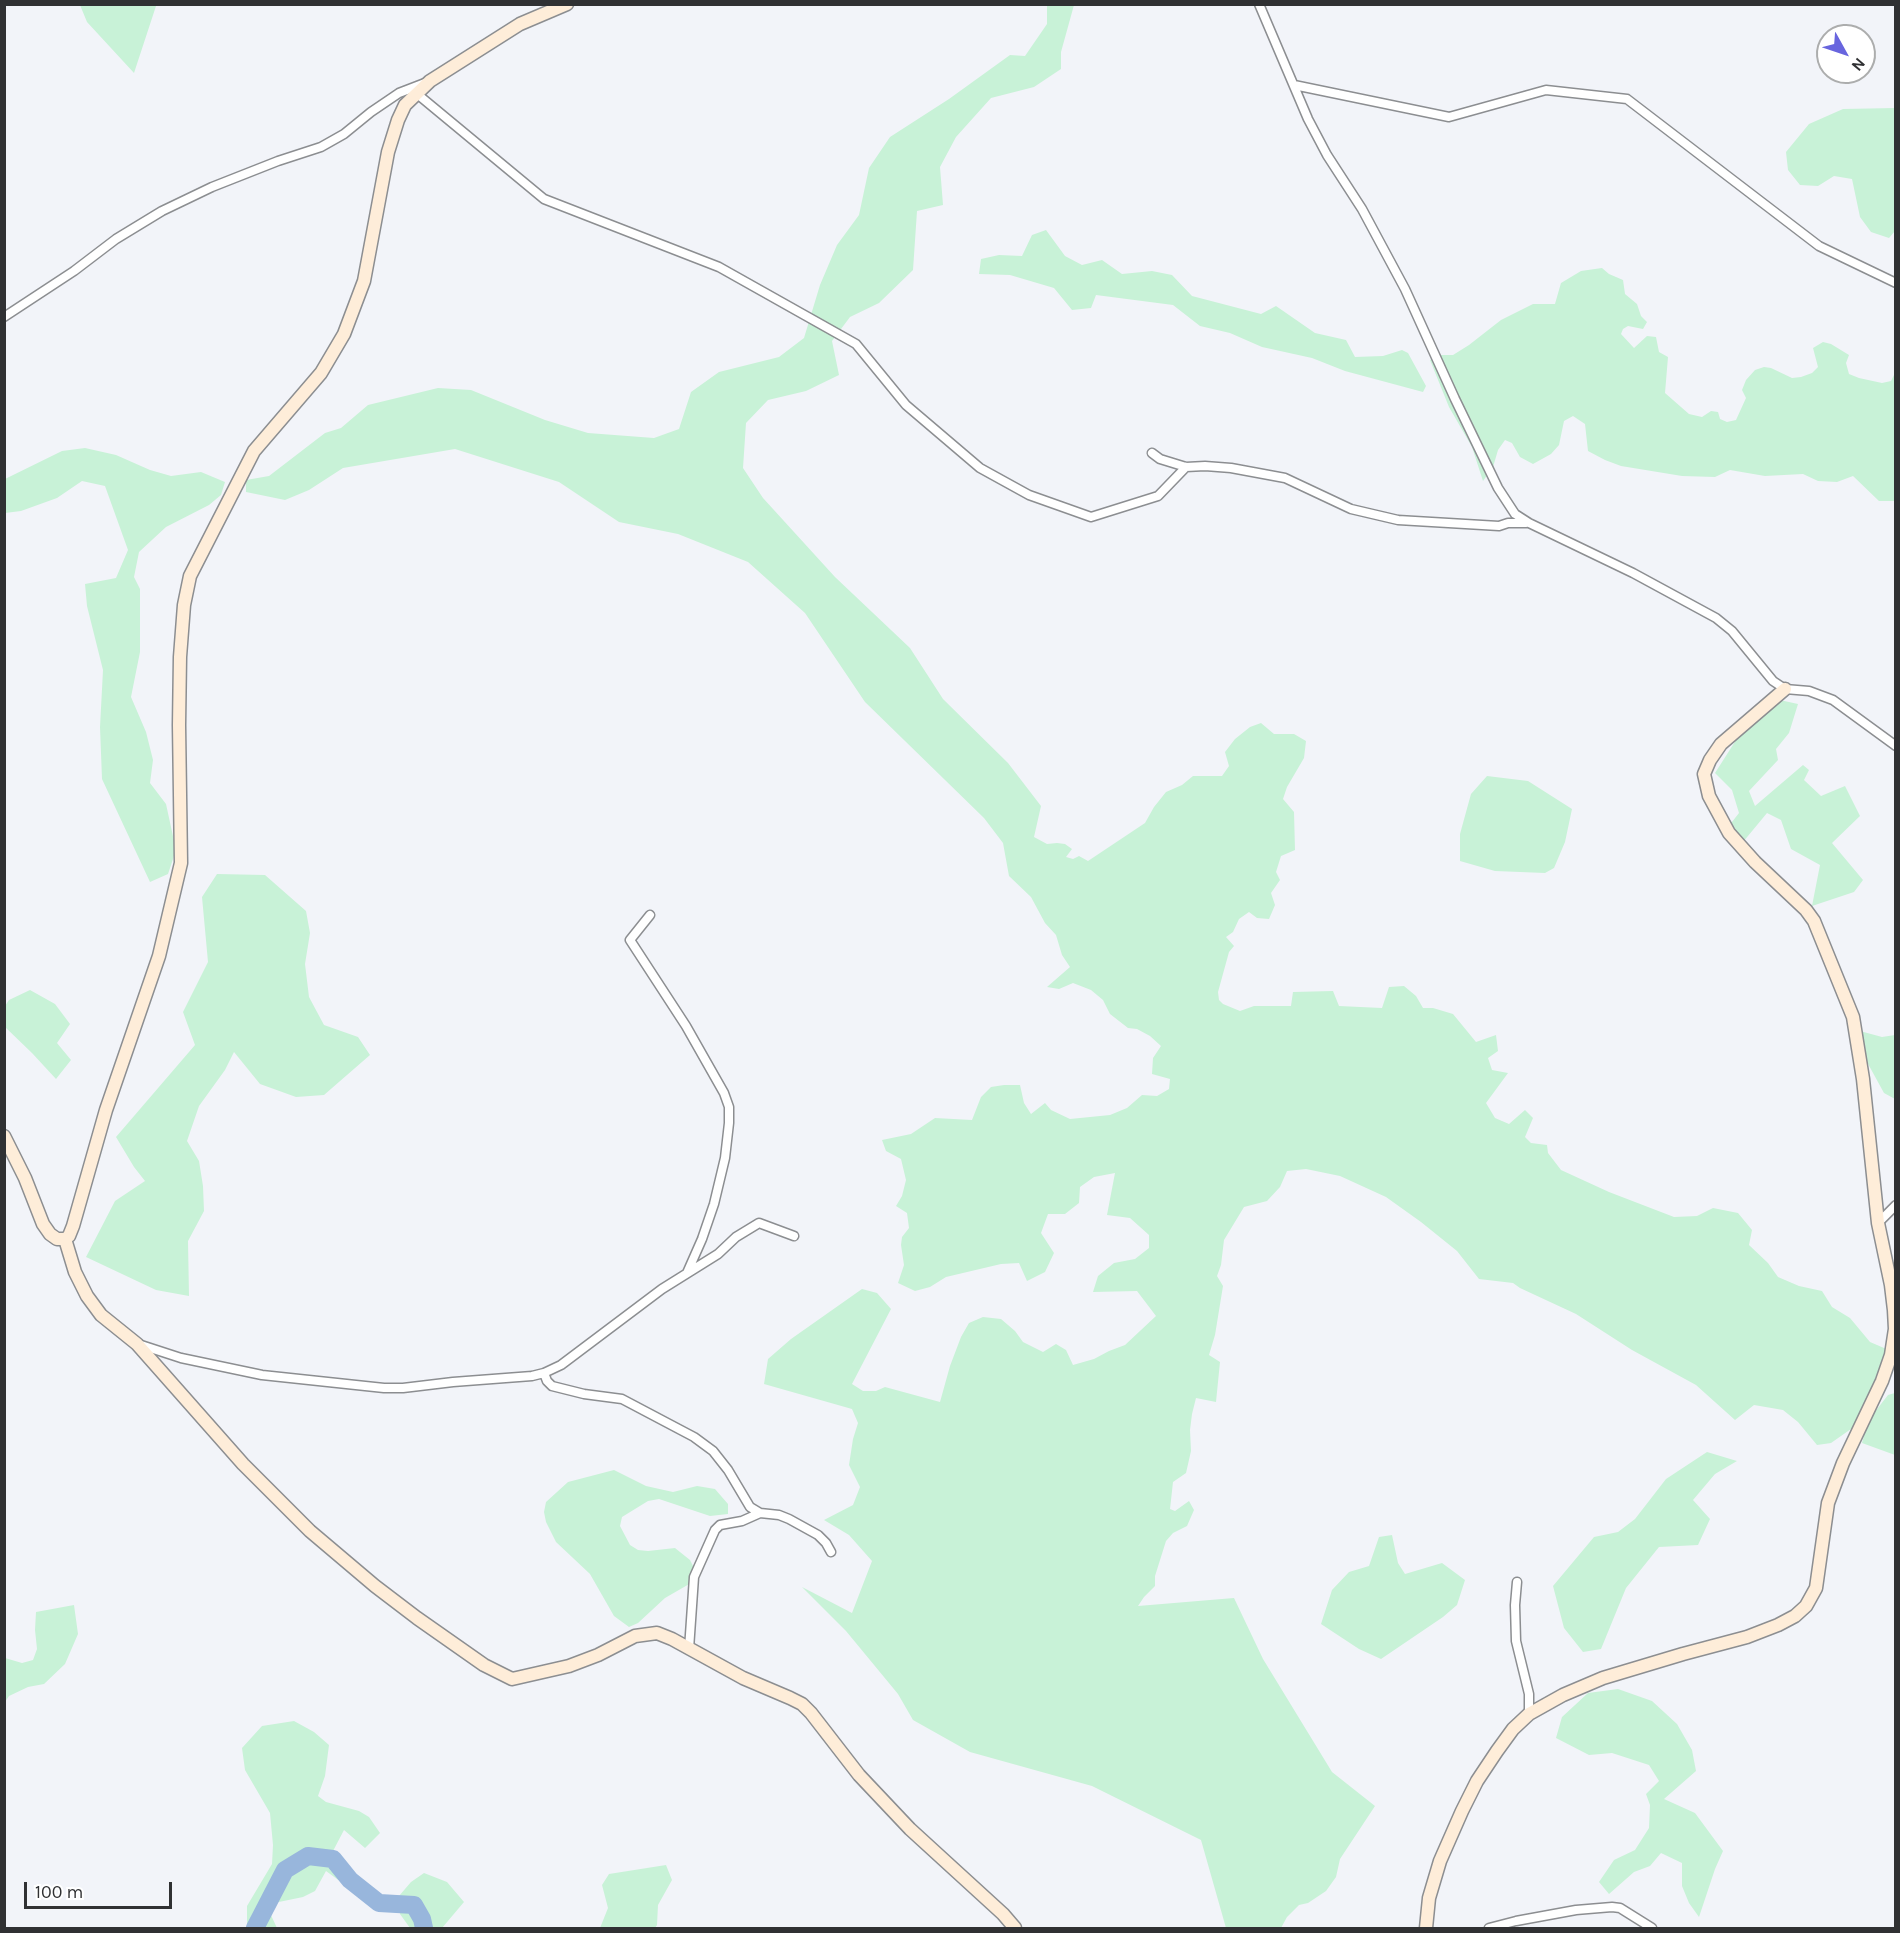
<!DOCTYPE html>
<html>
<head>
<meta charset="utf-8">
<style>
  body { margin:0 }
  #map { position:relative; width:1900px; height:1933px; overflow:hidden; background:#f2f4f9; font-family:Karla,sans-serif }
  canvas { display:block }
  .frame { position:absolute; inset:0; border:6px solid #303133; pointer-events:none }
  .north { position:absolute; left:1816px; top:24px; width:60px; height:60px; box-sizing:border-box; background:#fff; border:2px solid #acadad; border-radius:50%; rotate:130deg; font-size:16px; font-weight:700; line-height:24px; text-align:center; color:#303133 }
  .north::after { content:''; display:block; margin:auto; width:21px; height:27px; background:#6865de; clip-path:polygon(50% 0,100% 100%,50% 72%,0 100%) }
  .scale { position:absolute; left:24px; top:1882px; width:148px; height:27px; box-sizing:border-box; border:3px solid #303133; border-top:0; padding-left:8px; font-size:18px; line-height:21px; white-space:nowrap; color:#303133; -webkit-text-stroke:4px #fff; paint-order:stroke }
</style>
</head>
<body>
<div id="map">
<canvas width="1900" height="1933"></canvas>
<div class="frame"></div>
<div class="north">N</div>
<div class="scale">100 m</div>
</div>
<script>
const g = document.querySelector('canvas').getContext('2d');
g.lineJoin = 'round';
function paint(path, color) {
  g.fillStyle = color;
  g.fill(path, 'evenodd');
}
function shape(rows) {
  const path = new Path2D();
  for (const r of rows) {
    path.moveTo(r[0], r[1]);
    for (let i = 2; i < r.length; i += 2) path.lineTo(r[i], r[i + 1]);
  }
  return path;
}
function strokePath(path, color, width, dash) {
  g.strokeStyle = color;
  g.lineWidth = width;
  g.lineCap = dash ? 'butt' : 'round';
  g.setLineDash(dash || []);
  g.stroke(path);
}
paint(shape([
  [80,5,159,5,156,6,134,73,87,22],
  [1047,5,1074,5,1061,52,1061,69,1034,87,991,98,956,137,940,167,943,205,917,211,913,270,879,303,850,317,832,341,839,375,806,391,768,400,746,423,743,468,763,498,835,577,910,648,943,699,1008,763,1041,806,1034,837,1047,844,1057,843,1065,844,1072,849,1066,857,1073,859,1079,856,1088,861,1145,823,1154,807,1166,792,1182,785,1193,776,1222,776,1229,766,1225,752,1235,739,1250,727,1261,723,1274,734,1294,734,1306,741,1304,758,1287,787,1283,799,1294,812,1295,850,1281,856,1276,872,1280,880,1271,893,1275,905,1269,919,1257,918,1249,912,1239,919,1233,932,1226,937,1234,946,1229,952,1218,992,1219,1000,1223,1004,1240,1011,1254,1006,1291,1006,1293,992,1333,991,1339,1006,1382,1008,1389,987,1404,986,1416,996,1423,1008,1433,1008,1453,1014,1476,1042,1496,1035,1498,1051,1488,1058,1492,1070,1508,1073,1486,1103,1495,1118,1509,1124,1525,1110,1533,1118,1525,1137,1531,1143,1547,1145,1548,1153,1561,1170,1609,1192,1674,1217,1697,1216,1713,1208,1738,1213,1752,1230,1749,1245,1768,1263,1778,1277,1799,1286,1822,1291,1832,1307,1850,1318,1870,1342,1891,1351,1861,1422,1831,1443,1817,1445,1798,1422,1783,1410,1754,1405,1735,1420,1696,1385,1632,1350,1576,1314,1520,1288,1513,1283,1479,1279,1457,1251,1421,1222,1386,1197,1340,1176,1306,1169,1287,1171,1280,1187,1267,1201,1244,1207,1224,1240,1221,1265,1217,1276,1223,1286,1215,1335,1209,1355,1220,1362,1216,1402,1196,1398,1192,1414,1190,1430,1191,1451,1186,1473,1173,1482,1170,1509,1175,1511,1189,1501,1194,1510,1187,1526,1173,1533,1166,1541,1155,1576,1155,1586,1144,1597,1138,1606,1234,1598,1263,1659,1332,1772,1375,1806,1340,1859,1336,1877,1326,1891,1308,1903,1299,1905,1287,1917,1281,1928,1226,1928,1201,1840,1092,1786,970,1752,913,1720,898,1694,846,1631,802,1587,852,1613,872,1561,849,1535,824,1520,853,1505,860,1487,849,1465,853,1439,858,1423,852,1409,764,1384,768,1359,791,1339,862,1289,877,1293,891,1309,852,1384,863,1391,876,1391,885,1387,940,1402,950,1366,961,1337,969,1323,983,1317,1001,1319,1015,1331,1023,1342,1043,1352,1056,1344,1066,1350,1073,1365,1094,1359,1109,1351,1125,1345,1156,1316,1137,1291,1093,1292,1098,1276,1114,1263,1135,1259,1149,1248,1149,1235,1130,1218,1107,1215,1115,1173,1094,1177,1080,1187,1079,1203,1065,1214,1048,1214,1041,1233,1054,1253,1045,1272,1027,1281,1019,1263,1001,1264,946,1277,930,1287,915,1291,898,1283,904,1265,901,1245,902,1237,909,1228,907,1213,896,1206,902,1196,906,1180,901,1159,886,1151,882,1140,911,1134,935,1118,972,1120,981,1097,991,1087,1004,1085,1020,1085,1024,1103,1031,1114,1045,1103,1051,1110,1070,1119,1110,1115,1127,1108,1142,1095,1157,1096,1169,1089,1170,1079,1152,1074,1153,1058,1161,1046,1150,1036,1137,1029,1128,1028,1110,1014,1103,1000,1091,990,1073,983,1059,989,1047,987,1070,967,1062,955,1056,935,1045,923,1031,897,1009,876,1003,843,984,818,865,702,805,613,748,562,678,534,619,522,559,482,455,449,343,468,309,490,285,500,246,492,246,480,269,476,325,433,341,428,368,405,438,388,471,390,545,420,588,433,654,438,679,429,691,392,719,372,779,357,804,338,820,285,837,245,859,215,869,168,890,137,949,99,1010,55,1025,56,1047,24],
  [1895,108,1895,231,1889,238,1871,232,1860,217,1852,179,1834,176,1818,186,1800,185,1788,170,1786,152,1809,124,1843,109],
  [1046,230,1065,256,1082,265,1102,260,1122,274,1152,271,1172,275,1192,296,1261,314,1276,306,1315,333,1346,340,1355,357,1383,356,1402,350,1408,353,1426,386,1423,392,1345,371,1312,358,1262,347,1230,333,1200,326,1173,305,1096,295,1091,308,1072,310,1054,288,1010,275,979,274,981,259,999,255,1022,256,1032,235],
  [1602,268,1609,274,1623,280,1625,294,1637,304,1641,316,1647,322,1643,329,1628,326,1623,329,1621,334,1634,348,1647,336,1656,337,1659,352,1668,357,1665,393,1689,414,1702,417,1711,411,1718,412,1720,419,1727,422,1736,420,1746,398,1742,390,1746,380,1755,370,1764,367,1771,368,1792,378,1801,377,1812,373,1818,367,1813,348,1823,342,1831,344,1849,355,1846,363,1849,374,1859,378,1882,383,1891,381,1895,373,1895,501,1879,501,1853,476,1837,482,1818,481,1803,474,1765,476,1730,470,1715,477,1682,476,1621,466,1605,460,1588,451,1585,424,1573,416,1564,421,1559,445,1551,454,1533,464,1520,457,1512,443,1505,440,1498,450,1493,467,1483,481,1472,447,1449,407,1430,360,1437,355,1453,355,1469,345,1501,320,1533,304,1555,304,1561,283,1581,271],
  [85,448,116,455,150,470,171,476,201,472,225,482,221,495,209,505,166,527,139,552,134,577,140,589,140,652,131,697,146,732,153,760,150,783,166,804,176,850,168,874,150,882,102,779,100,727,103,670,87,606,85,584,116,578,128,550,105,486,82,481,57,498,21,511,5,513,5,479,62,451],
  [1766,697,1798,704,1789,733,1776,749,1778,760,1749,791,1755,806,1803,765,1809,770,1804,780,1821,796,1845,786,1860,816,1832,843,1863,880,1854,892,1812,906,1820,865,1791,849,1781,820,1767,813,1743,842,1728,827,1739,813,1732,790,1715,773,1738,737],
  [1487,776,1528,781,1572,809,1565,842,1554,868,1545,873,1495,871,1460,861,1460,834,1471,794],
  [217,874,265,875,306,911,310,933,305,964,309,997,324,1025,358,1037,370,1055,324,1095,296,1097,260,1084,234,1052,225,1070,199,1106,187,1141,199,1161,203,1186,204,1211,188,1241,189,1296,156,1290,86,1257,115,1201,145,1181,134,1167,116,1137,195,1045,183,1012,208,962,202,897],
  [30,990,55,1004,70,1024,57,1043,71,1060,56,1079,32,1053,5,1027,5,1006,9,1000],
  [1860,1031,1882,1037,1895,1035,1895,1099,1884,1093,1867,1062],
  [1895,1393,1895,1455,1862,1443,1866,1428,1874,1413,1888,1395],
  [1707,1452,1737,1461,1715,1474,1693,1500,1710,1519,1698,1545,1659,1547,1626,1588,1601,1649,1583,1652,1564,1628,1553,1586,1594,1537,1618,1532,1635,1519,1666,1479],
  [614,1470,646,1486,673,1492,697,1486,715,1489,728,1504,728,1514,710,1516,659,1499,648,1501,622,1517,620,1526,630,1545,638,1550,648,1551,675,1548,690,1560,694,1568,691,1583,665,1598,638,1623,629,1627,614,1616,590,1574,556,1542,546,1522,544,1512,546,1502,568,1482],
  [1392,1535,1398,1563,1405,1574,1442,1563,1465,1580,1457,1605,1443,1617,1381,1659,1359,1649,1321,1624,1332,1590,1349,1572,1369,1566,1379,1537],
  [74,1605,78,1634,65,1664,44,1684,28,1687,9,1696,5,1702,5,1658,22,1663,33,1660,37,1649,35,1630,36,1612],
  [1618,1689,1652,1701,1677,1724,1692,1750,1696,1771,1664,1799,1695,1813,1723,1851,1715,1869,1699,1917,1689,1903,1682,1886,1682,1863,1661,1853,1650,1866,1634,1872,1609,1894,1599,1882,1614,1860,1635,1850,1649,1828,1650,1805,1646,1794,1659,1781,1649,1765,1612,1753,1589,1755,1556,1738,1562,1717,1588,1693],
  [294,1721,314,1732,329,1745,325,1776,318,1796,326,1802,359,1811,369,1817,380,1833,365,1848,344,1830,333,1851,362,1883,352,1890,326,1871,315,1891,303,1897,274,1903,269,1911,277,1928,240,1928,247,1927,247,1906,272,1864,273,1845,270,1813,245,1770,242,1748,262,1726],
  [666,1865,672,1880,658,1905,657,1925,655,1928,600,1928,608,1908,602,1885,609,1874],
  [424,1873,447,1882,464,1902,442,1928,410,1928,400,1914,399,1896,411,1882]
]), '#c8f2d7');
strokePath(shape([
  [255,1928,285,1870,308,1856,333,1859,350,1880,379,1903,414,1905,422,1919,424,1928]
]), '#98b6dc', 18);
const street = shape([
  [1259,4,1308,119,1327,155,1362,209,1405,289,1455,399,1498,488,1515,514,1529,523,1633,573,1716,618,1732,631,1773,681,1785,689,1809,691,1833,700,1896,746],
  [1294,85,1449,117,1546,90,1627,99,1819,246,1896,283],
  [416,93,544,199,719,267,856,344,906,405,980,468,1029,495,1091,517,1158,496,1186,467],
  [4,317,74,271,116,239,162,211,212,187,278,161,321,147,344,134,371,112,399,93,425,83],
  [1152,453,1160,459,1186,467,1205,466,1231,468,1285,478,1351,509,1398,520,1499,526,1508,523,1526,523],
  [650,915,630,940,686,1026,724,1093,729,1107,729,1123,725,1158,714,1204,702,1239,687,1273],
  [1878,1223,1896,1205],
  [138,1344,181,1358,262,1375,384,1388,403,1388,453,1382,532,1376,544,1373,561,1365,662,1289,718,1254,736,1237,759,1223,794,1236],
  [544,1373,547,1381,552,1386,584,1394,622,1399,694,1437,713,1451,728,1470,750,1507,760,1513,742,1521,720,1525,715,1530,694,1577,689,1649],
  [760,1513,779,1515,789,1519,818,1535,826,1543,831,1552],
  [1517,1582,1515,1605,1516,1641,1529,1694,1529,1714],
  [1489,1928,1516,1921,1576,1910,1612,1907,1620,1908,1652,1928]
]);
const secondary = shape([
  [4,1136,25,1178,43,1224,50,1234,57,1239,65,1239],
  [65,1239,69,1236,73,1226,106,1110,159,956,181,863,179,725,180,657,184,605,190,576,254,451,321,373,344,334,364,281,388,152,398,120,405,105,430,81,520,24,567,4],
  [65,1239,75,1272,87,1296,101,1315,137,1344,243,1464,310,1531,375,1586,417,1618,484,1665,512,1679,569,1666,598,1655,635,1636,657,1633,672,1639,743,1678,790,1698,802,1704,811,1713,859,1775,910,1829,1003,1914,1015,1928],
  [1426,1928,1429,1898,1440,1861,1462,1811,1477,1781,1497,1751,1513,1729,1529,1714,1563,1695,1603,1678,1683,1654,1747,1637,1778,1625,1795,1616,1806,1606,1816,1588,1828,1503,1843,1463,1882,1381,1891,1355,1895,1329,1894,1310,1891,1285,1878,1223,1863,1079,1853,1017,1814,921,1806,910,1755,862,1729,833,1709,796,1704,774,1710,760,1721,744,1785,689]
]);
strokePath(street, '#8c8e91', 11);
strokePath(secondary, '#8c8e91', 15);
strokePath(street, '#fff', 8);
strokePath(secondary, '#feedd9', 12);
</script>
</body>
</html>
